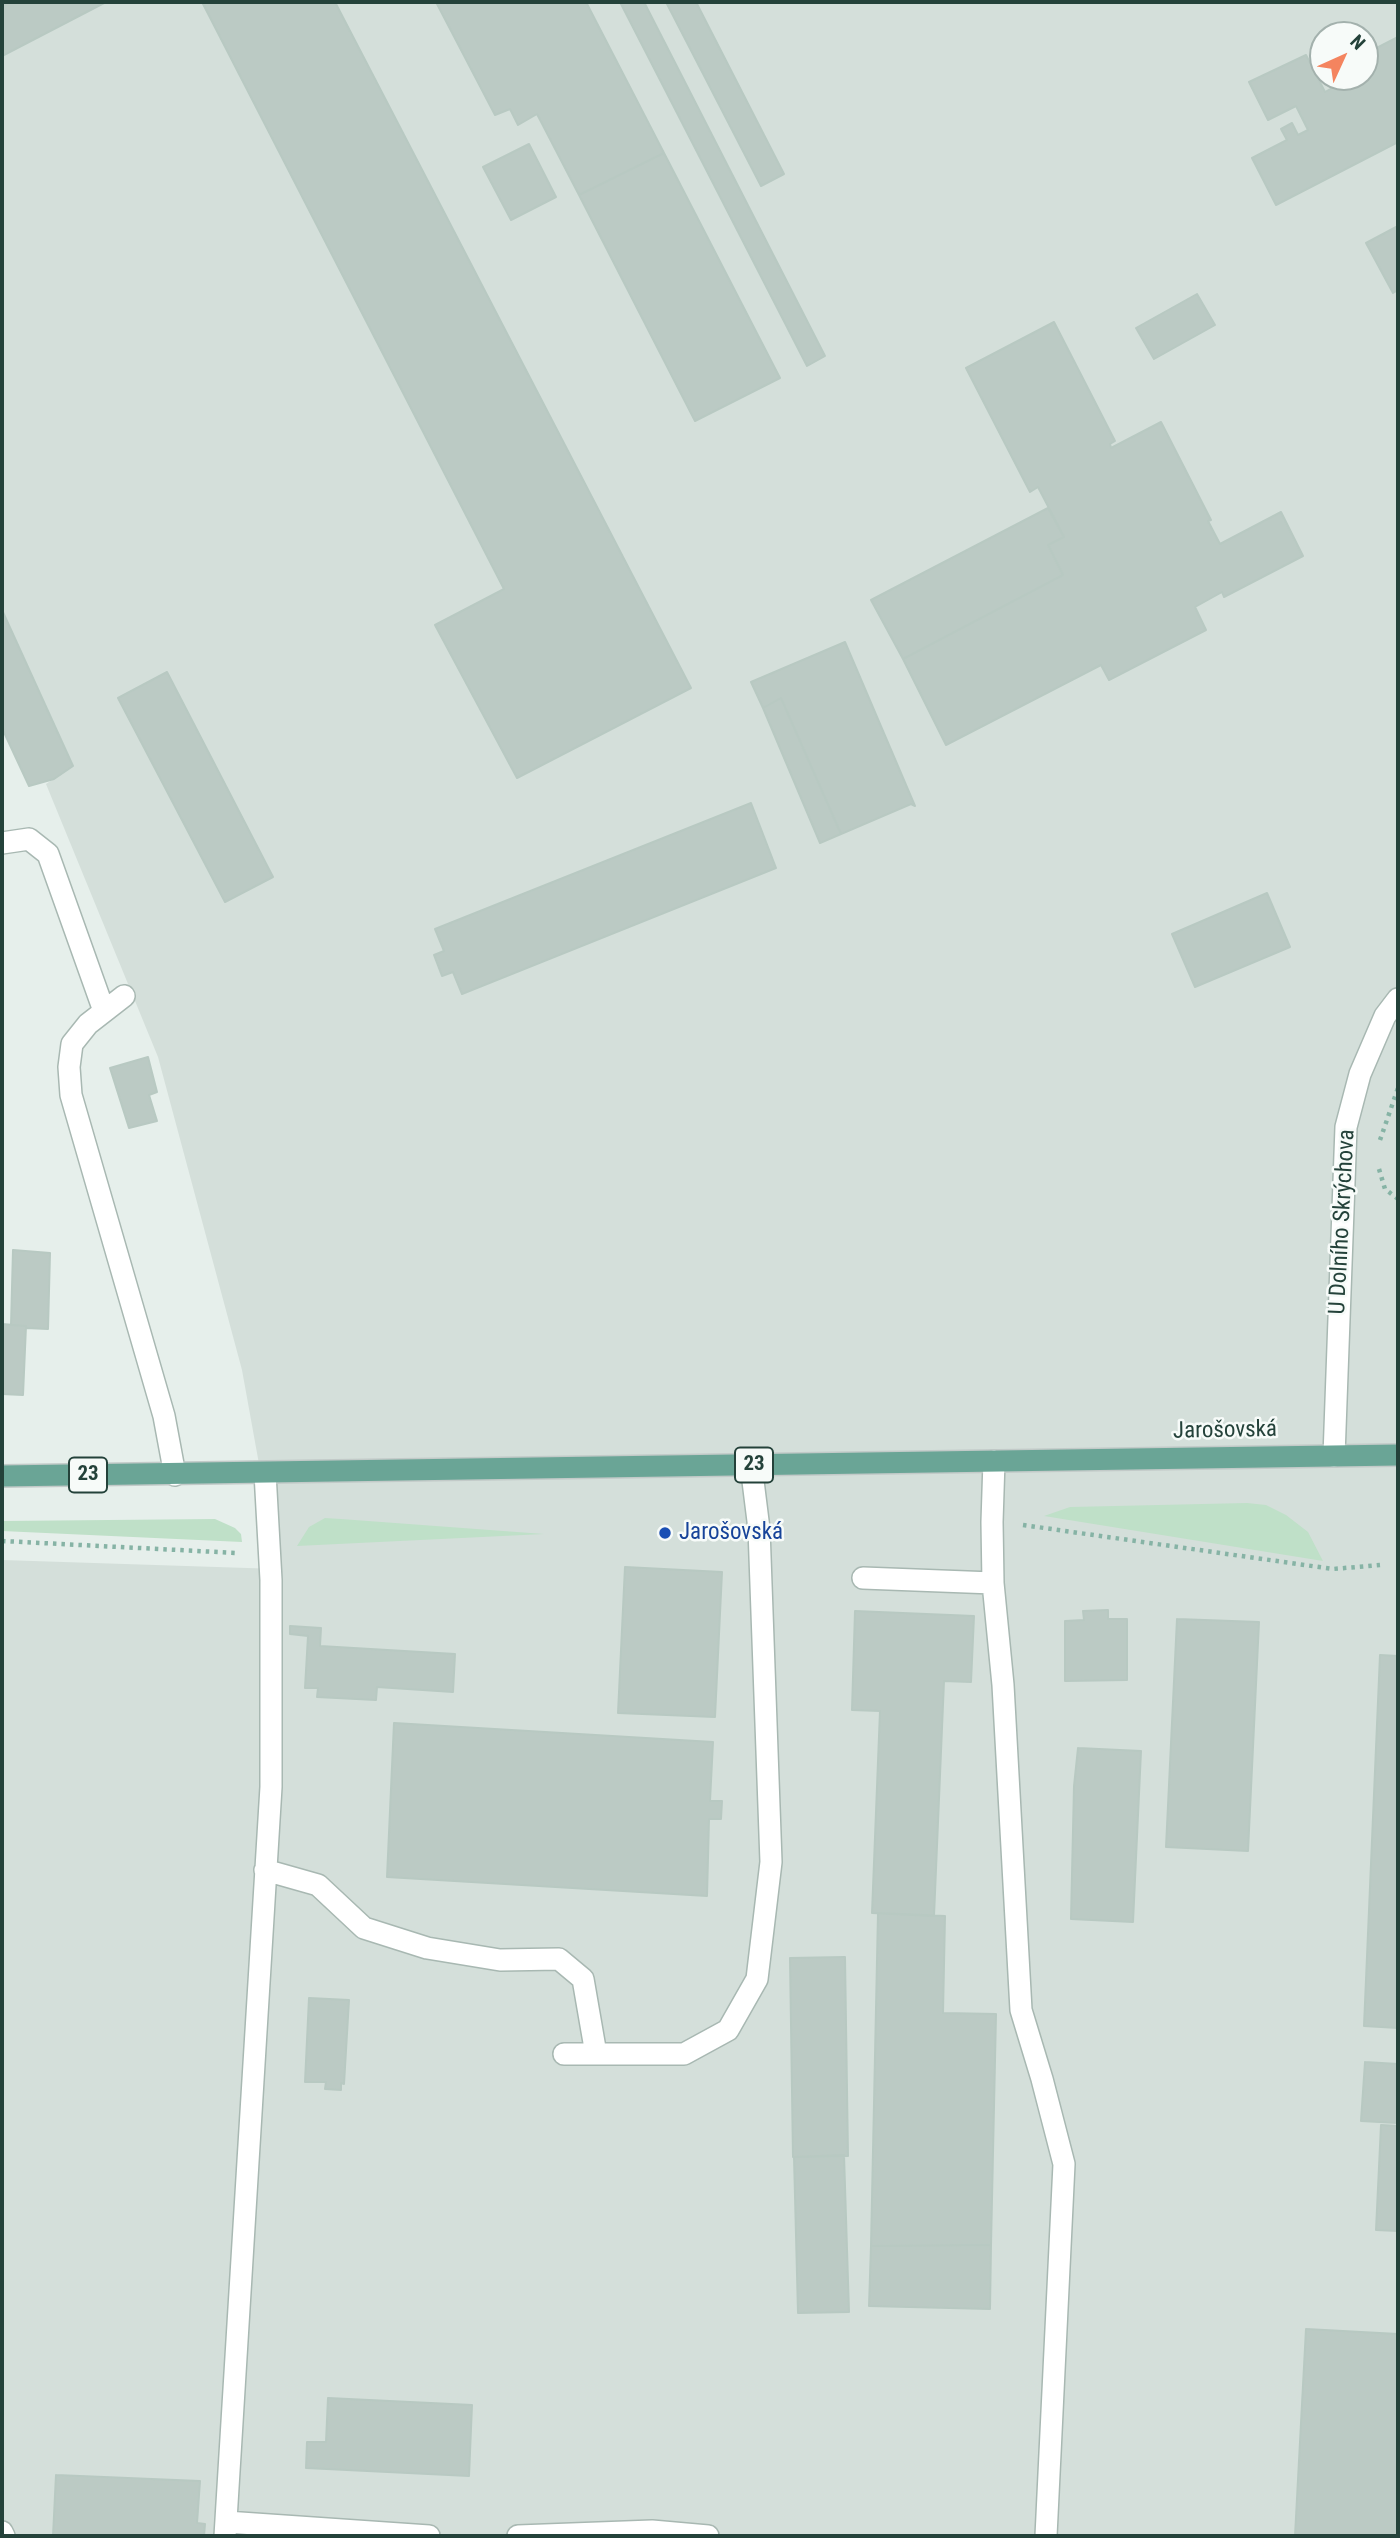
<!DOCTYPE html>
<html>
<head>
<meta charset="utf-8">
<style>
  body { margin:0 }
  #map { position:relative; width:1400px; height:2538px; overflow:hidden; background:#e6efeb; font-family:"Roboto Condensed",sans-serif }
  canvas { display:block }
  .frame { position:absolute; inset:0; border:4px solid #24423a; pointer-events:none }
  .north { position:absolute; left:1309px; top:21px; width:70px; height:70px; box-sizing:border-box; background:#f7fbf9; border:2px solid #a3b1ad; border-radius:50%; rotate:45deg; font-size:19px; font-weight:700; line-height:28px; text-align:center; color:#24423a }
  .north::after { content:''; display:block; margin:auto; width:24px; height:32px; background:#f4845f; clip-path:polygon(50% 0,100% 100%,50% 72%,0 100%) }
</style>
</head>
<body>
<div id="map">
<canvas width="1400" height="2538"></canvas>
<div class="frame"></div>
<div class="north">N</div>
</div>
<script>
const g = document.querySelector('canvas').getContext('2d');
g.lineJoin = 'round';
function paint(path, color) {
  g.fillStyle = color;
  g.fill(path, 'evenodd');
}
function shape(rows) {
  const path = new Path2D();
  for (const r of rows) {
    path.moveTo(r[0], r[1]);
    for (let i = 2; i < r.length; i += 2) path.lineTo(r[i], r[i + 1]);
  }
  return path;
}
function strokePath(path, color, width, dash) {
  g.strokeStyle = color;
  g.lineWidth = width;
  g.lineCap = dash ? 'butt' : 'round';
  g.setLineDash(dash || []);
  g.stroke(path);
}
function label(font, color, halo, rows, align = 'center') {
  g.font = font + ' "Roboto Condensed",sans-serif';
  g.lineWidth = 5;
  g.setLineDash([]);
  g.textBaseline = 'middle';
  g.strokeStyle = halo;
  g.fillStyle = color;
  for (const [text, x, y, turn = 0] of rows) {
    g.save();
    g.translate(x, y);
    g.rotate((+turn || 0) * Math.PI / 180);
    g.textAlign = isNaN(turn) ? turn : align;
    if (halo) g.strokeText(text, 0, 0);
    g.fillText(text, 0, 0);
    g.restore();
  }
}
paint(shape([
  [2,2,1398,2,1398,2536,2,2536,2,1560,278,1569,242,1370,158,1057,46,784,73,766,2,610],
  [1323,35,1365,35,1365,77,1323,77]
]), '#d4dfda');
paint(shape([
  [1247,1503,1266,1505,1286,1515,1308,1532,1323,1561,1044,1516,1070,1507],
  [325,1518,341,1519,544,1534,297,1546,309,1527],
  [215,1519,235,1528,241,1534,242,1542,2,1531,2,1521]
]), '#bfe0c8');
const building = shape([
  [2,2,106,2,2,56,2,2],
  [202,2,335,2,691,688,517,778,435,625,504,589,202,2],
  [436,2,586,2,664,153,579,195,537,114,518,125,510,109,495,115,436,2],
  [620,2,644,2,825,356,807,366,620,2],
  [666,2,696,2,784,174,761,186,666,2],
  [1398,37,1398,142,1276,205,1252,158,1287,140,1281,129,1292,123,1298,135,1308,130,1296,106,1268,120,1249,82,1306,55,1325,92,1352,77,1365,77,1365,54,1398,37],
  [529,144,556,197,511,220,483,167,529,144],
  [664,153,780,378,695,421,579,195,664,153],
  [1398,226,1398,290,1393,293,1366,243,1398,226],
  [1197,294,1215,325,1154,359,1136,328,1197,294],
  [1054,322,1115,441,1110,444,1111,448,1161,422,1211,520,1208,521,1220,544,1281,512,1303,556,1224,597,1222,592,1195,607,1206,630,1109,680,1101,665,946,745,903,659,1063,575,1048,545,1064,537,1038,487,1030,492,966,368,1054,322],
  [1048,508,1064,537,1048,545,1063,575,903,659,871,600,1048,508],
  [2,610,73,766,54,779,29,786,2,728,2,610],
  [845,642,915,806,911,804,841,834,781,698,763,708,751,682,845,642],
  [167,672,273,877,225,902,118,698,167,672],
  [781,698,841,834,820,843,763,708,781,698],
  [751,803,776,868,462,994,453,972,442,976,434,955,444,951,435,929,751,803],
  [1267,893,1290,947,1195,987,1172,934,1267,893],
  [148,1057,157,1092,149,1095,157,1121,129,1128,110,1068,148,1057],
  [13,1250,50,1253,48,1329,26,1328,26,1326,11,1325,13,1250],
  [2,1324,26,1326,23,1395,2,1394,2,1324],
  [625,1567,722,1572,715,1717,618,1713,625,1567],
  [1108,1610,1108,1619,1127,1619,1127,1680,1065,1681,1065,1621,1084,1620,1083,1611,1108,1610],
  [855,1611,974,1616,971,1682,944,1681,934,1916,872,1913,880,1711,852,1710,855,1611],
  [1177,1619,1259,1622,1248,1851,1166,1847,1177,1619],
  [290,1626,321,1628,320,1646,455,1654,453,1692,377,1687,376,1700,317,1697,318,1688,305,1688,308,1636,290,1634,290,1626],
  [1380,1655,1398,1656,1398,2028,1364,2026,1380,1655],
  [394,1723,713,1742,710,1801,722,1801,721,1819,709,1819,707,1896,387,1877,394,1723],
  [1078,1748,1141,1751,1133,1922,1071,1919,1074,1786,1078,1748],
  [878,1913,945,1916,943,2013,996,2014,991,2245,871,2246,878,1913],
  [845,1957,848,2156,793,2157,790,1958,845,1957],
  [309,1998,349,2000,344,2084,341,2083,341,2090,325,2089,326,2082,305,2082,309,1998],
  [1365,2062,1398,2064,1398,2123,1361,2121,1365,2062],
  [1381,2125,1398,2126,1398,2231,1376,2230,1381,2125],
  [844,2155,849,2312,798,2313,794,2157,844,2155],
  [991,2245,990,2309,869,2306,871,2246,991,2245],
  [1306,2329,1398,2334,1398,2536,1295,2536,1306,2329],
  [328,2398,472,2405,469,2476,306,2468,307,2442,326,2442,328,2398],
  [56,2475,200,2481,197,2523,205,2524,204,2536,53,2536,56,2475]
]);
paint(building, '#bbcac4');
strokePath(building, '#b8c9c2', 2);
const minor = shape([
  [2,843,29,839,48,854,104,1011],
  [124,996,88,1024,72,1044,69,1067,71,1095,164,1416,175,1475],
  [1334,1456,1346,1127,1360,1074,1385,1016,1398,999],
  [994,1461,992,1522,993,1583,1003,1685,1021,2010,1042,2079,1064,2164,1046,2536],
  [863,1578,993,1583],
  [265,1870,318,1885,364,1928,427,1948,500,1960,559,1959,583,1979,596,2054],
  [564,2054,684,2054,728,2030,757,1979,771,1862,759,1529,751,1465],
  [226,2522,429,2536],
  [2,2532,4,2536],
  [225,2536,271,1787,271,1580,265,1473],
  [518,2536,652,2531,708,2536]
]);
const major = shape([
  [2,1476,1398,1455]
]);
strokePath(minor, '#a8b8b2', 24);
strokePath(major, '#c2cac8', 24);
strokePath(shape([
  [1380,1140,1398,1088],
  [1379,1169,1385,1189,1398,1199],
  [1023,1525,1333,1569,1380,1565],
  [2,1541,237,1553]
]), '#86b3a5', 4.5, [3.5, 5]);
strokePath(minor, '#fff', 21);
strokePath(major, '#6aa596', 21);
for (const [x, y, r, color] of [
  [665,1533,7,"#1a4fb4"]
]) {
  const dot = new Path2D();
  dot.arc(x, y, r, 0, 2 * Math.PI);
  g.fillStyle = color;
  g.fill(dot);
  strokePath(dot, '#f7fbf9', 2.5);
}
for (const [x, y, w] of [
  [754,1465,38],
  [88,1475,38]
]) {
  const box = new Path2D();
  box.roundRect(x - w / 2, y - 17.5, w, 35, 5);
  g.fillStyle = '#f7fbf9';
  g.fill(box);
  strokePath(box, '#24423a', 2);
}
label('bold 21px', '#24423a', null, [
  ["23",754,1465],
  ["23",88,1475]
]);
label('23px', '#24423a', '#f7fbf9', [
  ["U Dolního Skrýchova",1343,1222,-87],
  ["Jarošovská",1225,1431,-1]
]);
label('23px', '#164399', '#f7fbf9', [
  ["Jarošovská",679,1533]
], 'left');
</script>
</body>
</html>
